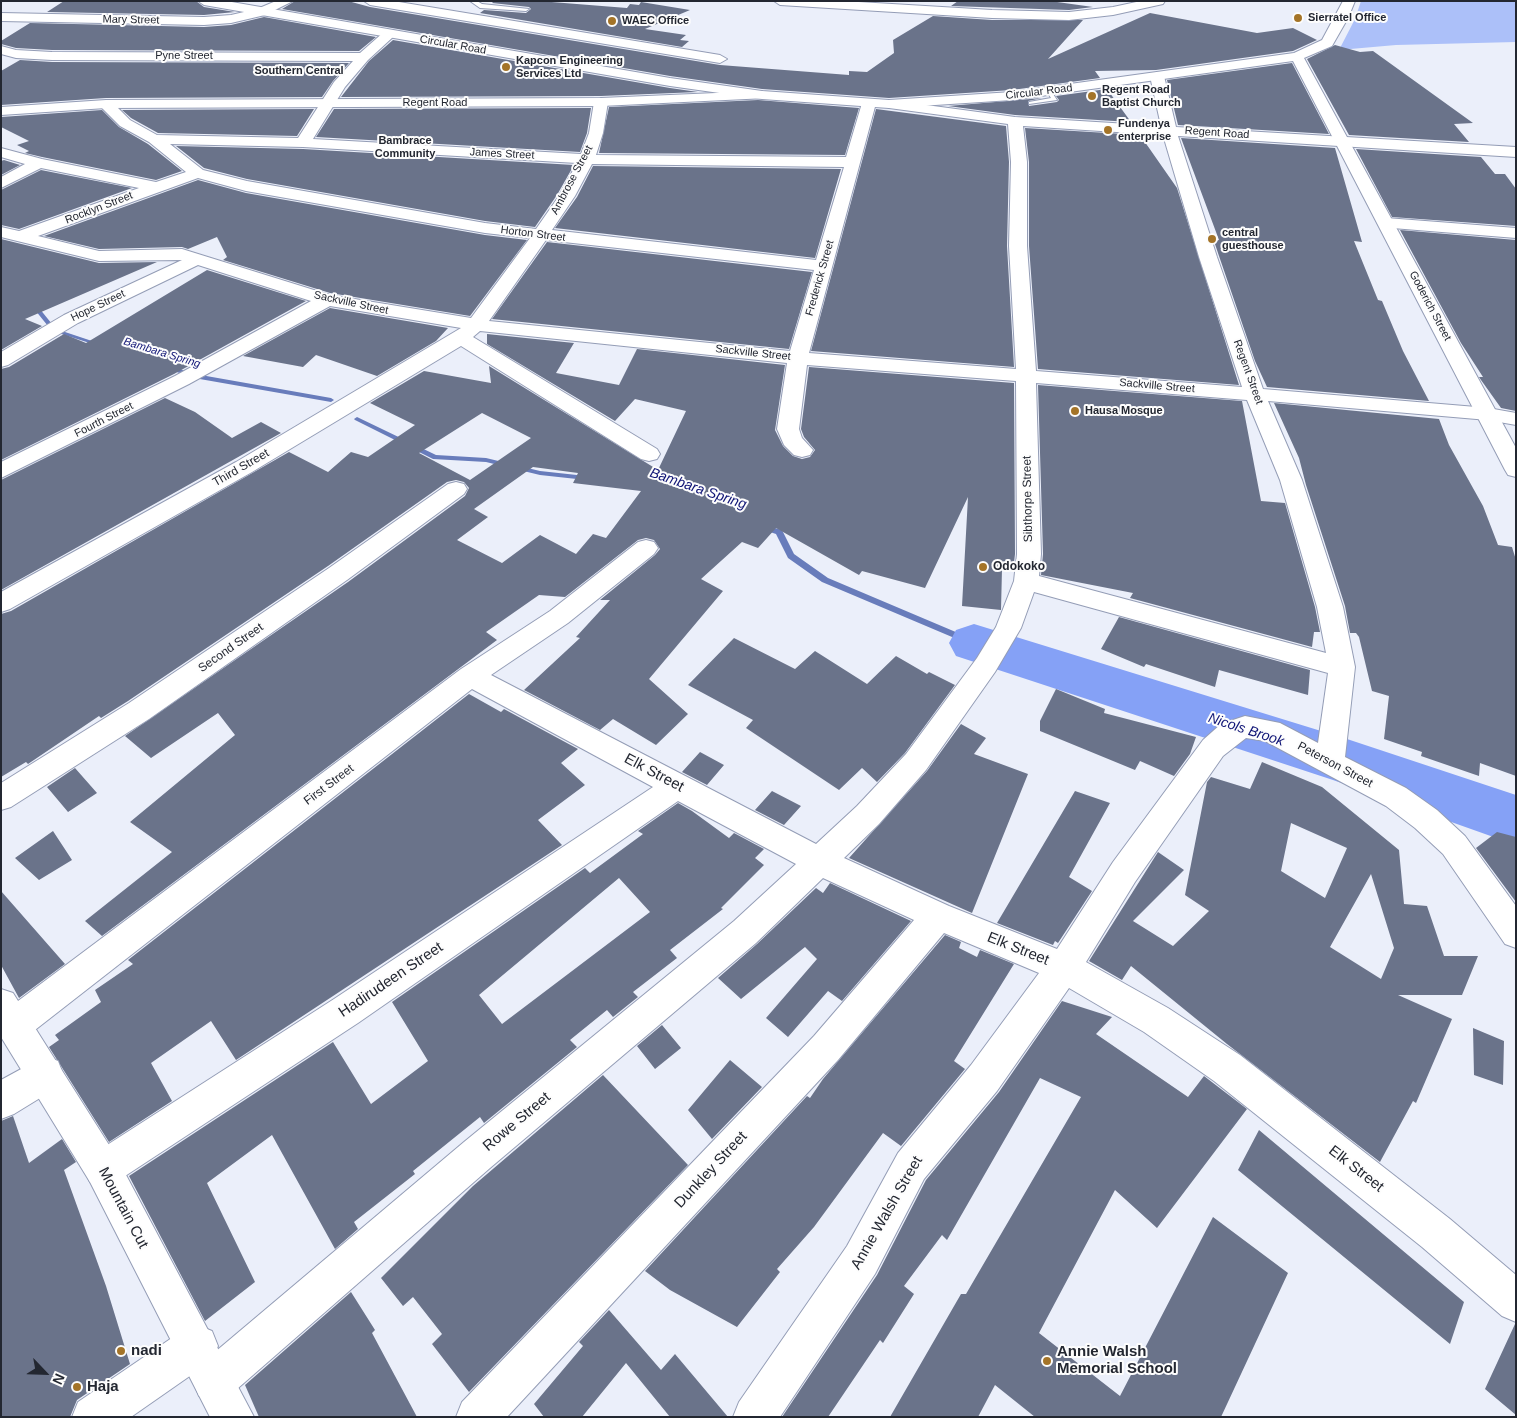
<!DOCTYPE html>
<html>
<head>
<meta charset="utf-8">
<style>
  body { margin:0 }
  #map { position:relative; width:1517px; height:1418px; overflow:hidden; background:#ebeffa; font-family:Arial,sans-serif }
  canvas { display:block }
  .frame { position:absolute; inset:0; border:2px solid #232731; pointer-events:none }
  .north { position:absolute; left:20px; top:1348px; width:50px; height:50px; -webkit-text-stroke:4px #fdfdfd; paint-order:stroke; rotate:114deg; font-size:14px; font-weight:700; line-height:20px; text-align:center; color:#232731 }
  .north::after { content:''; display:block; margin:auto; width:18px; height:22px; background:#232731; clip-path:polygon(50% 0,100% 100%,50% 72%,0 100%) }
</style>
</head>
<body>
<div id="map">
<canvas width="1517" height="1418"></canvas>
<div class="frame"></div>
<div class="north">N</div>
</div>
<script>
const g = document.querySelector('canvas').getContext('2d');
g.lineJoin = 'round';
function paint(path, color) {
  g.fillStyle = color;
  g.fill(path, 'evenodd');
}
function shape(rows) {
  const path = new Path2D();
  for (const r of rows) {
    path.moveTo(r[0], r[1]);
    for (let i = 2; i < r.length; i += 2) path.lineTo(r[i], r[i + 1]);
  }
  return path;
}
function strokePath(path, color, width, dash) {
  g.strokeStyle = color;
  g.lineWidth = width;
  g.lineCap = dash ? 'butt' : 'round';
  g.setLineDash(dash || []);
  g.stroke(path);
}
function label(font, color, halo, rows, align = 'center') {
  g.font = font + ' Arial,sans-serif';
  g.lineWidth = 4;
  g.setLineDash([]);
  g.textBaseline = 'middle';
  g.strokeStyle = halo;
  g.fillStyle = color;
  for (const [text, x, y, turn = 0] of rows) {
    g.save();
    g.translate(x, y);
    g.rotate((+turn || 0) * Math.PI / 180);
    g.textAlign = isNaN(turn) ? turn : align;
    if (halo) g.strokeText(text, 0, 0);
    g.fillText(text, 0, 0);
    g.restore();
  }
}
paint(shape([
  [1361,1,1516,1,1516,42,1396,45,1339,50,1355,19]
]), '#acc0f9');
paint(shape([
  [31,303,35,303,56,329,101,344,96,345,52,331,31,305,31,303],
  [170,366,195,374,331,398,334,400,331,402,194,378,168,369,167,368,170,366],
  [357,417,436,455,486,458,540,471,586,476,590,478,586,480,540,475,486,462,433,459,355,420,354,419,357,417],
  [761,525,764,525,782,530,794,554,828,578,977,641,978,643,977,645,971,645,822,582,788,558,776,534,761,529,760,527,761,525]
]), '#687cbb');
paint(shape([
  [974,624,1347,739,1516,795,1516,845,1333,780,956,656,949,643,956,630,974,624]
]), '#85a1f6');
paint(shape([
  [64,1,196,1,204,7,235,12,204,15,47,12],
  [295,1,348,1,370,7,720,65,849,75,849,71,867,72,894,53,893,40,933,16,992,20,1083,20,1048,59,1150,13,1257,33,1293,28,1317,40,1293,51,1156,70,1095,71,1100,78,1012,90,889,98,762,89,670,76,282,9],
  [494,1,539,1,627,8,630,4,639,5,641,2,690,10,645,29,686,35,680,40,689,41,682,47,480,13,484,10,526,13,531,9,529,7,492,3],
  [958,1,1050,1,1093,7,1069,10,951,6],
  [264,17,376,37,359,51,52,50,16,48,1,44,1,41,30,23,204,27,231,25],
  [393,40,670,88,698,92,601,96,341,97,369,61],
  [1335,45,1360,52,1373,51,1473,123,1454,124,1469,142,1349,135,1307,59],
  [20,60,52,62,349,63,333,81,322,97,106,98,1,105,1,71],
  [1292,63,1329,134,1178,125,1167,80],
  [1107,89,1131,122,1015,115,948,106,1042,98,1028,101,1029,106,1057,102,1059,100,1056,96],
  [758,100,859,108,845,155,599,153,609,107],
  [591,108,587,133,580,152,316,137,334,109],
  [314,109,297,136,158,133,131,118,122,110],
  [876,109,1006,126,1009,162,1007,246,1014,367,811,351],
  [102,110,119,127,148,144,182,171,156,180,42,157,25,153,29,151,17,145,29,141,1,127,1,117],
  [1025,128,1140,135,1177,188,1239,385,1038,369,1029,246,1029,162],
  [1181,138,1335,148,1362,242,1354,241,1378,300,1382,301,1403,351,1429,401,1267,387,1255,361,1219,256,1214,241,1219,240],
  [176,146,303,149,574,165,557,195,535,227,485,221,247,179,204,168],
  [1356,149,1481,157,1495,174,1505,174,1516,189,1516,226,1392,217],
  [4,160,20,165,1,175,1,161],
  [593,166,841,169,815,258,555,228,577,197],
  [41,170,132,188,19,229,1,225,1,190],
  [198,180,246,193,485,235,527,240,470,316,330,293,223,260,227,257,217,237,188,249,182,247,99,249,44,236],
  [1400,230,1516,240,1516,411,1501,408,1481,380,1479,377,1483,377,1461,343],
  [1,239,99,263,157,262,25,319,42,326,1,350],
  [547,242,812,272,789,349,492,319],
  [207,270,306,301,174,374,1,460,1,369,9,367,64,334,86,343],
  [330,308,448,328,436,341,377,376,316,355,303,367,243,356],
  [487,334,574,343,556,373,619,385,637,349,785,365,775,430,783,446,793,456,802,459,810,457,815,450,804,437,801,429,809,367,1014,383,1015,554,1013,571,1002,569,1001,610,962,606,968,497,925,588,862,571,859,575,776,528,758,548,742,542,701,579,723,591,649,679,688,714,656,745,613,719,600,730,524,690,580,638,576,637,610,600,600,600,655,555,660,549,654,540,646,538,638,540,565,597,539,595,486,632,497,640,102,936,85,921,172,852,130,822,235,735,218,713,151,758,125,736,348,582,465,496,469,488,464,482,456,480,447,482,328,566,128,701,101,718,99,716,28,764,26,762,1,777,1,614,11,611,289,452,328,472,351,452,368,457,415,425,370,403,424,371,491,383,489,366,658,470,686,411,635,399,615,421,487,344],
  [482,413,531,438,470,480,419,453],
  [533,467,578,473,573,483,641,491,606,538,593,534,576,554,540,535,502,563,457,540,488,517,474,509],
  [1038,385,1242,401,1261,501,1285,503,1315,607,1320,632,1314,632,1312,647,1130,598,1133,593,1041,575,1043,554],
  [165,398,195,412,232,438,261,422,281,433,1,590,1,480],
  [1274,403,1439,419,1449,445,1483,506,1498,545,1512,547,1516,560,1516,776,1480,763,1479,776,1421,756,1422,752,1384,739,1389,696,1372,691,1359,637,1356,633,1350,633,1345,606,1306,485,1299,458],
  [1119,617,1310,670,1308,695,1219,670,1215,687,1146,664,1144,667,1101,649],
  [734,638,795,669,815,651,867,684,896,656,927,674,929,672,955,685,905,753,877,782,862,768,839,790,746,728,753,720,688,685],
  [1056,689,1105,709,1104,713,1196,737,1190,754,1174,776,1140,761,1135,770,1040,731,1040,721],
  [469,694,501,712,504,709,578,749,561,763,585,785,538,820,562,845,236,1060,211,1021,151,1063,172,1101,109,1142,49,1047,59,1040,55,1035,101,1002,95,990,133,964,128,960],
  [961,724,986,738,974,754,1028,774,972,913,849,858,927,771],
  [700,752,724,765,707,785,682,772],
  [1262,762,1322,787,1399,850,1404,904,1427,906,1444,956,1478,956,1462,995,1398,995,1452,1019,1416,1103,1413,1101,1380,1162,1227,1044,1131,966,1122,980,1089,961,1158,852,1184,870,1133,921,1173,946,1209,911,1185,895,1207,782,1211,777,1250,789],
  [1291,823,1347,848,1325,898,1281,871],
  [1371,874,1394,948,1381,979,1330,947],
  [75,768,97,793,68,812,47,787],
  [772,791,801,806,784,825,755,810],
  [1075,791,1110,803,1069,877,1092,891,1058,943,1055,941,1053,945,997,923],
  [678,803,692,811,729,838,734,833,764,849,755,858,764,865,721,908,723,909,670,950,677,958,633,992,638,997,613,1017,607,1010,570,1040,577,1047,484,1123,480,1117,413,1171,415,1174,354,1222,358,1229,335,1249,272,1135,207,1183,255,1282,205,1321,129,1176,333,1042,371,1104,428,1061,392,1002,585,868,590,873,643,834,638,831],
  [619,878,650,912,502,1024,479,995],
  [53,831,72,860,39,880,15,858],
  [1497,832,1516,837,1516,902,1476,848],
  [830,883,911,921,842,1001,828,991,788,1037,766,1018,817,959,805,947,741,999,718,978,757,944,816,888,823,893],
  [1,891,65,964,19,998,1,965],
  [945,935,961,942,959,948,977,957,980,950,1014,964,954,1061,965,1069,901,1146,883,1133,814,1227,777,1269,780,1272,737,1327,670,1290,645,1271,807,1096,810,1098,823,1079],
  [1062,1001,1112,1017,1096,1034,1188,1097,1204,1076,1247,1109,1157,1228,1115,1190,1039,1333,1120,1396,1213,1217,1288,1273,1221,1417,1035,1417,995,1385,978,1417,890,1417,961,1294,966,1294,1081,1097,1040,1078,947,1240,942,1235,904,1286,914,1294,883,1343,880,1340,828,1417,782,1417,877,1275,926,1180,999,1092],
  [662,1025,681,1048,655,1069,637,1046],
  [1473,1028,1504,1041,1503,1085,1474,1075],
  [730,1060,762,1087,712,1139,688,1110],
  [603,1075,688,1165,469,1392,432,1344,442,1334,413,1297,403,1306,381,1278,473,1186],
  [13,1116,29,1163,62,1139,76,1162,64,1170,106,1286,130,1364,77,1400,70,1417,1,1417,1,1121],
  [1259,1130,1464,1302,1450,1344,1238,1170],
  [351,1292,375,1330,372,1333,417,1417,259,1417,245,1385],
  [609,1310,661,1370,675,1354,728,1417,670,1417,626,1363,582,1417,544,1417,534,1404,583,1346,579,1342],
  [1515,1324,1516,1324,1516,1415,1485,1389]
]), '#6a738a');
const service = shape([
  [470,1,477,1,482,4,529,9,526,11,480,8,470,1],
  [1049,88,1057,100,1029,104,1029,102,1051,98,1046,90,1049,88]
]);
const minor = shape([
  [276,1,293,1,265,15,231,23,204,25,1,21,1,13,204,17,231,15,257,9,276,1],
  [364,1,393,1,720,55,727,59,720,63,370,5,364,1],
  [774,1,842,1,992,10,1069,12,1113,7,1141,1,1165,1,1163,4,1113,15,1069,20,992,18,780,5,774,1],
  [389,30,393,31,395,34,393,37,368,60,345,87,313,139,581,154,589,133,594,102,601,98,608,102,603,133,596,155,846,157,862,103,864,100,874,100,876,103,809,353,1016,369,1009,246,1011,162,1008,124,889,108,882,104,884,101,889,100,1015,117,1161,126,1150,76,1157,72,1164,76,1176,127,1516,147,1516,157,1178,136,1217,257,1263,389,1488,408,1516,413,1516,425,1488,420,1268,401,1302,480,1343,607,1355,667,1345,757,1406,788,1437,810,1465,836,1516,906,1516,948,1505,944,1443,854,1415,828,1386,806,1265,741,1246,738,1223,756,1135,882,1086,962,1168,1008,1240,1055,1450,1219,1516,1275,1516,1322,1502,1316,1422,1247,1214,1081,1144,1032,1069,988,997,1091,924,1179,875,1274,780,1417,733,1417,739,1402,847,1246,898,1153,971,1065,1039,973,944,933,838,1060,507,1417,456,1417,462,1402,814,1036,914,920,823,878,756,943,490,1168,229,1396,214,1402,199,1396,193,1381,197,1371,131,1417,72,1417,78,1402,182,1331,197,1325,212,1331,218,1346,215,1352,464,1142,734,921,796,864,678,801,358,1023,116,1182,103,1188,90,1182,84,1169,90,1156,334,999,653,787,472,689,26,1037,14,1042,2,1037,2,1013,461,669,550,611,638,542,646,540,654,542,658,548,654,554,568,623,491,675,816,844,857,806,906,754,977,658,996,627,1014,581,1017,554,1016,381,807,365,799,429,802,438,813,450,810,455,802,457,794,455,784,445,777,429,787,363,480,331,473,337,657,449,660,454,657,459,649,461,641,459,461,346,252,472,10,609,1,612,1,592,236,462,461,328,330,306,189,384,1,478,1,462,175,376,311,301,198,265,78,323,8,365,1,367,1,352,64,315,182,260,99,261,1,237,1,227,19,231,139,188,41,168,1,188,1,177,25,164,1,157,1,148,42,159,156,182,186,172,149,142,120,126,101,107,99,104,101,101,111,101,130,120,157,135,298,138,334,82,353,61,52,60,16,58,1,54,1,46,16,50,52,52,360,53,385,31,389,30],
  [1023,126,1163,135,1199,257,1242,387,1036,371,1027,246,1027,162,1023,126],
  [170,144,303,147,577,163,559,196,536,229,485,223,247,181,203,170,170,144],
  [592,164,844,167,816,260,552,230,575,196,592,164],
  [198,178,246,191,485,233,530,238,471,318,330,295,182,249,99,251,38,236,198,178],
  [546,240,814,270,790,351,489,321,546,240],
  [1036,383,1247,400,1280,480,1317,607,1326,653,1039,576,1041,554,1036,383],
  [1034,592,1328,673,1318,743,1280,723,1245,716,1221,724,1203,740,1113,862,1057,949,949,906,844,858,879,824,926,770,995,672,1021,628,1034,592],
  [1386,218,1516,228,1516,238,1380,227,1378,223,1380,219,1386,218],
  [456,482,464,484,467,489,464,494,347,580,149,719,11,807,1,810,1,783,129,703,329,568,448,484,456,482],
  [45,1056,58,1061,63,1074,58,1087,14,1114,1,1119,1,1080,45,1056]
]);
const tertiary = shape([
  [762,91,769,95,767,98,601,106,106,108,1,115,1,107,106,100,601,98,762,91]
]);
const secondary = shape([
  [198,1,226,1,670,78,762,91,889,100,1012,92,1294,53,1322,40,1343,1,1355,1,1348,18,1332,46,1304,58,1516,448,1516,477,1508,475,1505,470,1293,61,1012,100,889,108,762,99,670,86,204,5,198,1],
  [1,989,13,993,116,1156,254,1417,210,1417,90,1182,1,1037,1,989]
]);
strokePath(service, '#949db6', 2);
strokePath(minor, '#949db6', 2);
strokePath(tertiary, '#949db6', 2);
strokePath(secondary, '#949db6', 2);
paint(service, '#fff');
paint(minor, '#fff');
paint(tertiary, '#fff');
paint(secondary, '#fff');
for (const [x, y, r, color] of [
  [1298,18,5,"#a47428"],
  [612,21,5,"#a47428"],
  [506,67,5,"#a47428"],
  [1092,96,5,"#a47428"],
  [1108,130,5,"#a47428"],
  [1212,239,5,"#a47428"],
  [1075,411,5,"#a47428"],
  [983,567,5,"#a47428"],
  [121,1351,5,"#a47428"],
  [1047,1361,5,"#a47428"],
  [77,1387,5,"#a47428"]
]) {
  const dot = new Path2D();
  dot.arc(x, y, r, 0, 2 * Math.PI);
  g.fillStyle = color;
  g.fill(dot);
  strokePath(dot, '#fdfdfd', 2);
}
label('bold 11px', '#232731', '#fdfdfd', [
  ["Sierratel Office",1308,18],
  ["WAEC Office",622,21],
  ["Kapcon Engineering",516,61],
  ["Services Ltd",516,74],
  ["Regent Road",1102,90],
  ["Baptist Church",1102,103],
  ["Fundenya",1118,124],
  ["enterprise",1118,137],
  ["central",1222,233],
  ["guesthouse",1222,246],
  ["Hausa Mosque",1085,411]
], 'left');
label('11px', '#232731', '#fdfdfd', [
  ["Mary Street",131,20,1],
  ["Circular Road",453,45,10],
  ["Pyne Street",184,56],
  ["Circular Road",1039,92,-7],
  ["Regent Road",435,103],
  ["Regent Road",1217,133,4],
  ["James Street",502,154,3],
  ["Ambrose Street",572,180,-62],
  ["Rocklyn Street",99,208,-21],
  ["Horton Street",533,234,7],
  ["Frederick Street",820,278,-74],
  ["Sackville Street",351,303,12],
  ["Hope Street",98,306,-26],
  ["Goderich Street",1430,306,62],
  ["Sackville Street",753,353,6],
  ["Regent Street",1248,372,70],
  ["Sackville Street",1157,386,5],
  ["Fourth Street",104,420,-27]
]);
label('bold 11px', '#232731', '#fdfdfd', [
  ["Southern Central",299,71],
  ["Bambrace",405,141],
  ["Community",405,154]
]);
label('italic 11px', '#101576', '#fdfdfd', [
  ["Bambara Spring",162,353,17]
]);
label('12px', '#232731', '#fdfdfd', [
  ["Third Street",241,468,-30],
  ["Sibthorpe Street",1028,499,-91],
  ["Second Street",231,648,-35],
  ["Peterson Street",1335,765,28],
  ["First Street",329,785,-37]
]);
label('bold 12px', '#232731', '#fdfdfd', [
  ["Odokoko",993,567]
], 'left');
label('italic 14px', '#101576', '#fdfdfd', [
  ["Bambara Spring",698,489,19],
  ["Nicols Brook",1246,730,18]
]);
label('15px', '#232731', '#fdfdfd', [
  ["Elk Street",654,773,28],
  ["Elk Street",1018,949,22],
  ["Hadirudeen Street",391,980,-34],
  ["Rowe Street",517,1122,-40],
  ["Elk Street",1356,1169,38],
  ["Dunkley Street",711,1170,-47],
  ["Mountain Cut",123,1208,62],
  ["Annie Walsh Street",887,1213,-60]
]);
label('bold 15px', '#232731', '#fdfdfd', [
  ["nadi",131,1351],
  ["Annie Walsh",1057,1352],
  ["Memorial School",1057,1369],
  ["Haja",87,1387]
], 'left');
</script>
</body>
</html>
